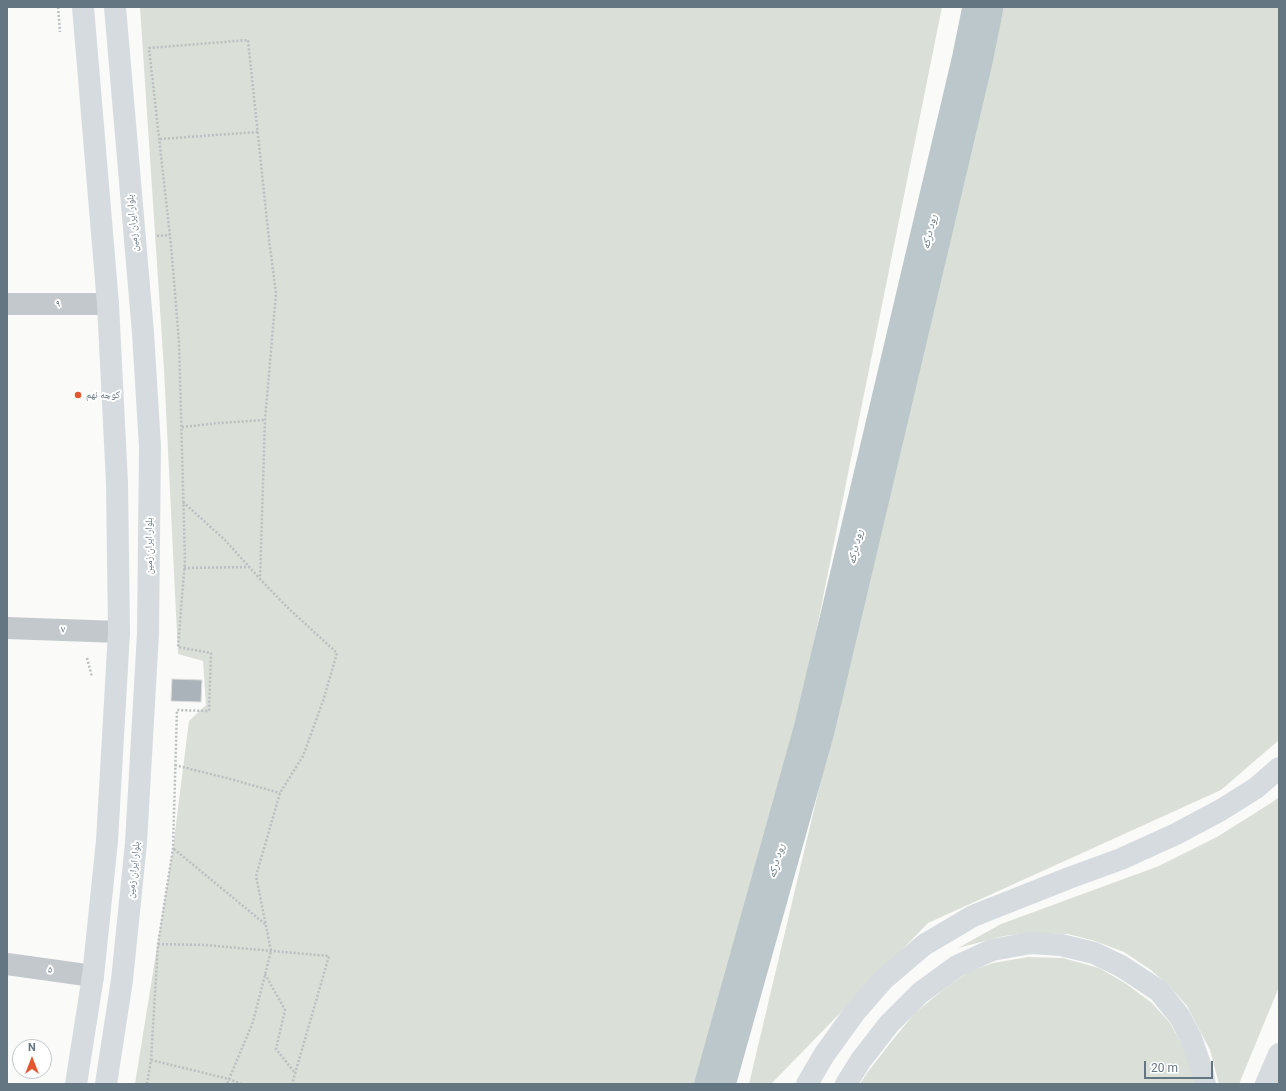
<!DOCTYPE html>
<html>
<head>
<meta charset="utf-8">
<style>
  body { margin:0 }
  #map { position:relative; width:1286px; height:1091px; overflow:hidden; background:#fafaf8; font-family:Roboto,sans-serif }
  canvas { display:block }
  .frame { position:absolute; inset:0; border:8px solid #657683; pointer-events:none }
  .north { position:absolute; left:12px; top:1039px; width:40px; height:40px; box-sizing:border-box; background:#fff; border:1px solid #c1c8cd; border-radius:50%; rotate:0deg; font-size:11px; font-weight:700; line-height:16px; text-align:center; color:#657683 }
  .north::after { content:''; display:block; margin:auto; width:14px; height:18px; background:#e4572e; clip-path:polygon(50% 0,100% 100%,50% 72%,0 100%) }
  .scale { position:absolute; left:1144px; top:1061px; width:69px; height:18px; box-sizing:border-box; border:2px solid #657683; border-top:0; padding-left:5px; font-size:12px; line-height:14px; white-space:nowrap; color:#657683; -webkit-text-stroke:3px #fff; paint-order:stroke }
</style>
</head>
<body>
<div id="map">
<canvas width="1286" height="1091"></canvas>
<div class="frame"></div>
<div class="north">N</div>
<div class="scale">20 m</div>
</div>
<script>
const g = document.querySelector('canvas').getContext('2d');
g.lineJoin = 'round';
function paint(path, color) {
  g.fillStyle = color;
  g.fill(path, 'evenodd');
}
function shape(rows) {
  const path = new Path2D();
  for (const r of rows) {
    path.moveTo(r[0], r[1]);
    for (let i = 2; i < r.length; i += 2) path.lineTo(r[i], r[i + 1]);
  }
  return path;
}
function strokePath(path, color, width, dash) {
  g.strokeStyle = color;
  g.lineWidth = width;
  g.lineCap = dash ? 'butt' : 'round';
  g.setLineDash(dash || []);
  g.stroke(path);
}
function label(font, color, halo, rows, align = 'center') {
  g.font = font + ' Roboto,"Noto Naskh Arabic",sans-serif';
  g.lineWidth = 4;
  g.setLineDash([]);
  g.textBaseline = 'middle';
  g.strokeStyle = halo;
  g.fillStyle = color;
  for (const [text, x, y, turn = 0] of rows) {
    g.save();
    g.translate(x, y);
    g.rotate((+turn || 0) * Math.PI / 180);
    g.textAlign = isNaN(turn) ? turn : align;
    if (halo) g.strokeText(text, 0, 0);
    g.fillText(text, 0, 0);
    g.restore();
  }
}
paint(shape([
  [140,7,942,7,725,1084,135,1084,173,848,189,721,206,705,203,661,178,654,164,369],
  [1004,7,1279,7,1279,740,1221,790,928,923,771,1084,749,1084],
  [1279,797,1279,987,1239,1084,1219,1084,1210,1050,1187,1006,1170,987,1151,970,1124,952,1095,941,1068,934,1030,933,1004,936,958,948,1001,924,1159,866,1217,837,1274,801],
  [1028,957,1063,958,1099,968,1125,983,1152,1003,1170,1023,1183,1046,1192,1071,1194,1084,860,1084,867,1073,891,1042,915,1013,943,990,968,972,993,963]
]), '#dadfd7');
strokePath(shape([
  [715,1084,814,730,972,61,983,7]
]), '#bbc7cb', 41);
const building = shape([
  [172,679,202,680,201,702,171,701,172,679]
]);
paint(building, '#aab3b9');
strokePath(building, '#dcdcda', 1);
strokePath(shape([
  [58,7,60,32],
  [160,139,258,132],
  [157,236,170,235],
  [182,427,219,423,265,420],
  [183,502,225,540,260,579],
  [184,568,250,567],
  [87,658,92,677],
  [175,765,234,780,280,793],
  [174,849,265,924],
  [158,944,205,945,329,956,292,1084],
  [265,974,285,1010,276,1049,295,1073],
  [151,1060,229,1079,241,1084],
  [147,1084,151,1060,158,944,173,848,177,710,209,711,211,653,178,647,185,560,179,342,171,245,149,48,248,40,269,240,276,293,265,420,260,579,287,607,337,653,323,701,303,756,280,793,256,876,271,951,253,1022,227,1084]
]), '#bbbfc2', 2.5, [2, 2]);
strokePath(shape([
  [7,304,108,304],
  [7,628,119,632],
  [7,964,93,976]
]), '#c3c8cc', 22);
strokePath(shape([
  [76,1084,93,976,107,841,119,632,117,483,108,304,83,7],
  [106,1084,122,980,136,843,148,633,150,447,143,333,115,7]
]), '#d6dbdf', 22);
strokePath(shape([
  [807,1084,824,1055,855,1012,883,980,924,945,973,916,1069,878,1121,859,1176,834,1221,810,1256,788,1279,768],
  [846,1084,861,1060,889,1024,920,993,957,966,992,950,1031,943,1061,945,1094,953,1121,966,1159,991,1180,1017,1191,1038,1202,1070,1205,1084],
  [1266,1084,1279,1054]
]), '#d6dbdf', 22);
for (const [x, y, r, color] of [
  [78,395,4,"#e4572e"]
]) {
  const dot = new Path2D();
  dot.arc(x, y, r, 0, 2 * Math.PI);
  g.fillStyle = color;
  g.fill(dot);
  strokePath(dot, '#fff', 1.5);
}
label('10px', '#657683', '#fff', [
  ["بلوار ایران زمین",133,223,-95],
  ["۹",58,304],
  ["بلوار ایران زمین",149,546,-90],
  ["۷",63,630,2],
  ["بلوار ایران زمین",134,870,-84],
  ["۵",50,970,8]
]);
label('10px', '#657683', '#fff', [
  ["کوچه نهم",86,395]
], 'left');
label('italic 11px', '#60757c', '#fff', [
  ["رود درکه",930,232,-77],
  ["رود درکه",856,547,-77],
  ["رود درکه",777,861,-74]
]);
</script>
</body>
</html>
